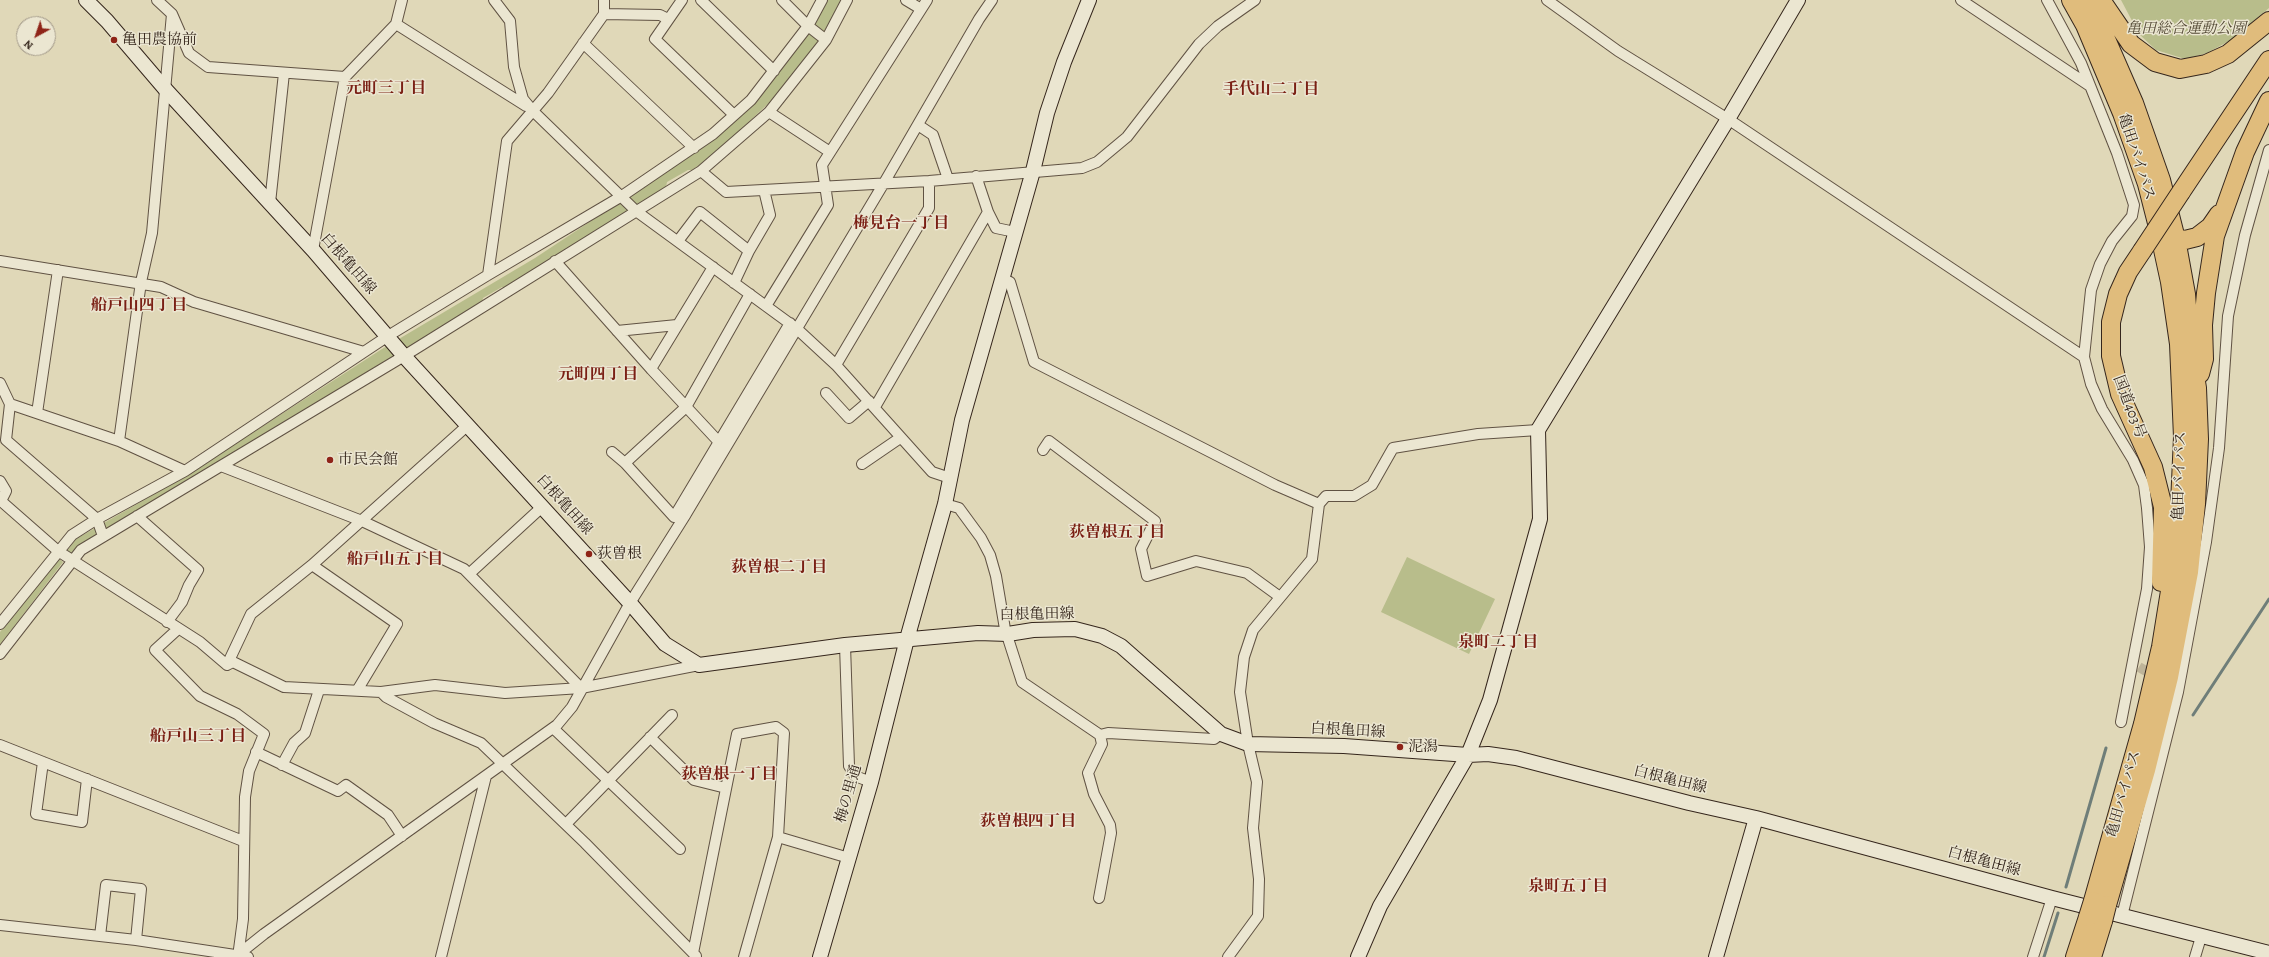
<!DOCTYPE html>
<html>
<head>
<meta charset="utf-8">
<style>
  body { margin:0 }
  #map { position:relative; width:2269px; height:957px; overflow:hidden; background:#e0d8b8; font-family:Alegreya,serif }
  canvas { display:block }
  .north { position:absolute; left:16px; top:16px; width:40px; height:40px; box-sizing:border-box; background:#ebe6d1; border:1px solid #a29989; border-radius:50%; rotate:220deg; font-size:11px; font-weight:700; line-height:16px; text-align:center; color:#35261c }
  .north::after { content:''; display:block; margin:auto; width:14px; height:18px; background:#8f2418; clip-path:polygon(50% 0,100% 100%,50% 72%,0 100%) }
</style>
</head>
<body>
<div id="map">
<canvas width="2269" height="957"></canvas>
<div class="north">N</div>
</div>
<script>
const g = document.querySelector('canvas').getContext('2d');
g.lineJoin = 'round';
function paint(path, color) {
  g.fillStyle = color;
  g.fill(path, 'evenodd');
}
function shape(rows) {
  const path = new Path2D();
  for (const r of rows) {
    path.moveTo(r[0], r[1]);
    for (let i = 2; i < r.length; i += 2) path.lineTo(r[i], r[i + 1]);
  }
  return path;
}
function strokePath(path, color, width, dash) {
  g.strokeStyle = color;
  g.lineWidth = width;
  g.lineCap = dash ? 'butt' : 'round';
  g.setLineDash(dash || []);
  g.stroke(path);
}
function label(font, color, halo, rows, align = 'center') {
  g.font = font + ' Alegreya,"Noto Serif JP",serif';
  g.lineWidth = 3;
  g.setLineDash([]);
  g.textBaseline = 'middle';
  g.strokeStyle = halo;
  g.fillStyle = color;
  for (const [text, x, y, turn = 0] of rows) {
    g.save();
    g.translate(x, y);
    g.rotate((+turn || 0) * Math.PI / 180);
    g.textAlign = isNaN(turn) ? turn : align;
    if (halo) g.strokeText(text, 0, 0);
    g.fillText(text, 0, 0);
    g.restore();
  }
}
paint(shape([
  [827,0,841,0,826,31,817,44,774,98,714,155,692,170,688,170,667,182,666,187,507,288,502,287,483,298,482,303,70,554,64,555,76,539,186,476,382,349,535,258,715,139,752,105],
  [2121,0,2269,0,2269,8,2231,40,2207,53,2185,59,2156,50,2139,34],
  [1407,557,1495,599,1469,654,1381,612],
  [58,558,63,562,0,645,0,632]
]), '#b8bd8b');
strokePath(shape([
  [2193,715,2269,599],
  [2066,887,2106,748],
  [2044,957,2058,913]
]), '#6f7e79', 3);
strokePath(shape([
  [2139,667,2158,678]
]), '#beb499', 10, [10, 5]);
const street = shape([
  [157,0,172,14,189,53,208,67,345,77],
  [494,0,510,21,514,67,523,99,533,111,636,211,796,328,836,365,932,472,950,478],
  [682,0,655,39,734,115],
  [701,0,774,71],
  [782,0,808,26,826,40],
  [906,0,921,9],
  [1547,0,1618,51,1728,119,2084,357],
  [1961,0,2090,86],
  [2047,0,2081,63,2117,153,2134,205,2132,216,2112,241,2100,264,2091,290,2084,357,2091,384,2102,409,2133,460,2144,485,2147,508,2150,547,2147,589,2121,722],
  [604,14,660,15,668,19],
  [396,24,526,106],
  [583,43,694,148],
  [769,112,830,152],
  [918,125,933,135,948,179],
  [701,171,726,192,929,181,1082,168,1097,162,1127,137,1199,44,1218,26,1255,0],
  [976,176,988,212,996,228,1015,232],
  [270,203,284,73],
  [678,241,700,212,749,251],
  [313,250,345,77,396,24,402,0],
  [0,261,161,287,194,302,364,352],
  [555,261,651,369,718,441],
  [488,275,507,141,548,93,604,14,604,0],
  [1001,278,1010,282,1034,362,1275,485,1319,504],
  [734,283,749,251,770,215,764,190],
  [766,306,828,205,822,165,927,0],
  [617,331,677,325],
  [836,365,929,208,929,181],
  [651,369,713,267],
  [0,383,10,404,6,440,97,519,103,536],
  [826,393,849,418,869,401],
  [10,404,119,441,185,471],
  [875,407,988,212],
  [37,413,58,270],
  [119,441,141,282,152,233,172,14],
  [1043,450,1049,441,1155,521,1141,549,1147,576,1196,561,1247,573,1280,597],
  [612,452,625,463,674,517,790,323],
  [625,463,686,407,750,294],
  [862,464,900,438],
  [221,466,362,521,464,569,581,688],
  [0,481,6,491,1,501,58,551,200,642,227,665,233,662,284,687,381,692,435,685,505,693,581,688,699,665],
  [945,504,959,508,981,538,990,555,996,576,1005,629,1022,682,1100,735,1108,733,1214,739,1221,734],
  [137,516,198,570,189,585,182,602,167,622],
  [469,574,542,507],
  [0,624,72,535,97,519,185,471,388,336,488,275,622,196,713,134,751,100,808,26,822,0],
  [178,629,155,650,200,696,237,714,264,734,249,771,245,797,243,919,238,957],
  [845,645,849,766,855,776,871,782],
  [0,654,81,550,404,356,701,171,769,112,826,40,847,0],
  [227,665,251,614,312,565],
  [358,689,397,624,312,565,468,425],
  [381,692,386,697,434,723,481,743,585,843,696,956],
  [553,728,680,849],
  [650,737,694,780,726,788],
  [0,745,243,841],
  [256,752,338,791,346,785,388,815,402,836],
  [43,762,36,814,82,822,87,779],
  [282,765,294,743,305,733,319,690],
  [566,824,672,715],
  [778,837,849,858],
  [1099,898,1111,833,1110,825,1094,794,1088,773,1102,744,1100,735],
  [2122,916,2178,692,2206,542,2219,448,2228,316,2245,235,2269,150],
  [0,925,136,940,248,957],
  [100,936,106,885,141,889,136,940],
  [693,953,737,734,776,727,784,733,778,837,744,957],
  [239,954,264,934,557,725,572,707,630,603,686,514,884,183,979,19,992,0],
  [441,957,486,776],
  [1228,957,1258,916,1259,879,1253,828,1257,782,1248,744,1240,692,1244,657,1253,630,1312,559,1319,504,1326,496,1354,496,1372,485,1393,448,1478,434,1538,430],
  [2033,957,2052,898],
  [2195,957,2201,937]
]);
const secondary = shape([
  [86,0,107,21,166,90,313,250,404,356,630,603,665,644,699,665,845,645,978,633,1008,634,1033,630,1075,629,1102,636,1121,646,1221,734,1248,744,1344,746,1468,755,1488,754,1516,758,1689,803,1756,818,2052,898,2269,953],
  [820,957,871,782,907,639,945,504,962,420,1033,171,1047,113,1064,62,1089,0],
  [1358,957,1380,906,1468,755,1490,700,1540,519,1538,430,1728,119,1798,0],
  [1716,957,1756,818]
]);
const highway = shape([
  [2071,0,2085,25,2122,113,2147,184,2159,231,2170,282,2179,344,2183,437,2180,504,2175,560,2161,647,2143,724,2093,901],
  [2089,0,2134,103,2161,180,2176,239,2186,294,2190,345,2197,388,2199,439,2196,504,2189,572,2169,677,2146,770,2107,905],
  [2101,0,2131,44,2155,62,2180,69,2206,64,2228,54,2269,21],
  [2181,192,2269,60],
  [2166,236,2185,240,2197,237,2210,227,2219,214],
  [2142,251,2128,272,2118,294,2111,322,2111,356,2120,394,2153,467,2163,507,2161,582],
  [2200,374,2204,359,2203,325,2206,293,2215,236,2245,152,2269,101],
  [2075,957,2088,917],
  [2092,957,2103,921]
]);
strokePath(street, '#605243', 12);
strokePath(secondary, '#35261c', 16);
strokePath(highway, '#35261c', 20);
strokePath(street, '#ebe6d1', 10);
strokePath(secondary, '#ebe6d1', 14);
strokePath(highway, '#e0bc7c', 18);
const highwayBridge = shape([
  [2142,251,2181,192],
  [2088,917,2093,901],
  [2103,921,2107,905]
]);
strokePath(highwayBridge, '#35261c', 20, []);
strokePath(highwayBridge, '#e0bc7c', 18);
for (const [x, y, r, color] of [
  [114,40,4,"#8f2418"],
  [330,460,4,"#8f2418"],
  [589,554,4,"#8f2418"],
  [1400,747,4,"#8f2418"]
]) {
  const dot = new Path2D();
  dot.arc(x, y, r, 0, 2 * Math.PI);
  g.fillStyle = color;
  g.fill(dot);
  strokePath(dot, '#ebe6d1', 1.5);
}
label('italic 15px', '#564c38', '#ebe6d1', [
  ["亀田総合運動公園",2186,29]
]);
label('15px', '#35261c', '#ebe6d1', [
  ["亀田農協前",122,40],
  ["市民会館",338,460],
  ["荻曽根",597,554],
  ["泥潟",1408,747]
], 'left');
label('15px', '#35261c', '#ebe6d1', [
  ["亀田バイパス",2136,157,72],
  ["白根亀田線",348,264,49],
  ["国道403号",2129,407,69],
  ["亀田バイパス",2180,476,-88],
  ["白根亀田線",564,505,48],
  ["白根亀田線",1037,615,-1],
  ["白根亀田線",1348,731,3],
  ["白根亀田線",1670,780,14],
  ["梅の里通",849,794,-74],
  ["亀田バイパス",2124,794,-74],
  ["白根亀田線",1984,862,15]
]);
label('bold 16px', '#7a1f14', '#ebe6d1', [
  ["元町三丁目",386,89],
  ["手代山二丁目",1271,90],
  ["梅見台一丁目",901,224],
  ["船戸山四丁目",139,306],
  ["元町四丁目",598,375],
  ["荻曽根五丁目",1117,533],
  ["船戸山五丁目",395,560],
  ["荻曽根二丁目",779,568],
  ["泉町二丁目",1498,643],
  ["船戸山三丁目",198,737],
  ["荻曽根一丁目",729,775],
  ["荻曽根四丁目",1028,822],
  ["泉町五丁目",1568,887]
]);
</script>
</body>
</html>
